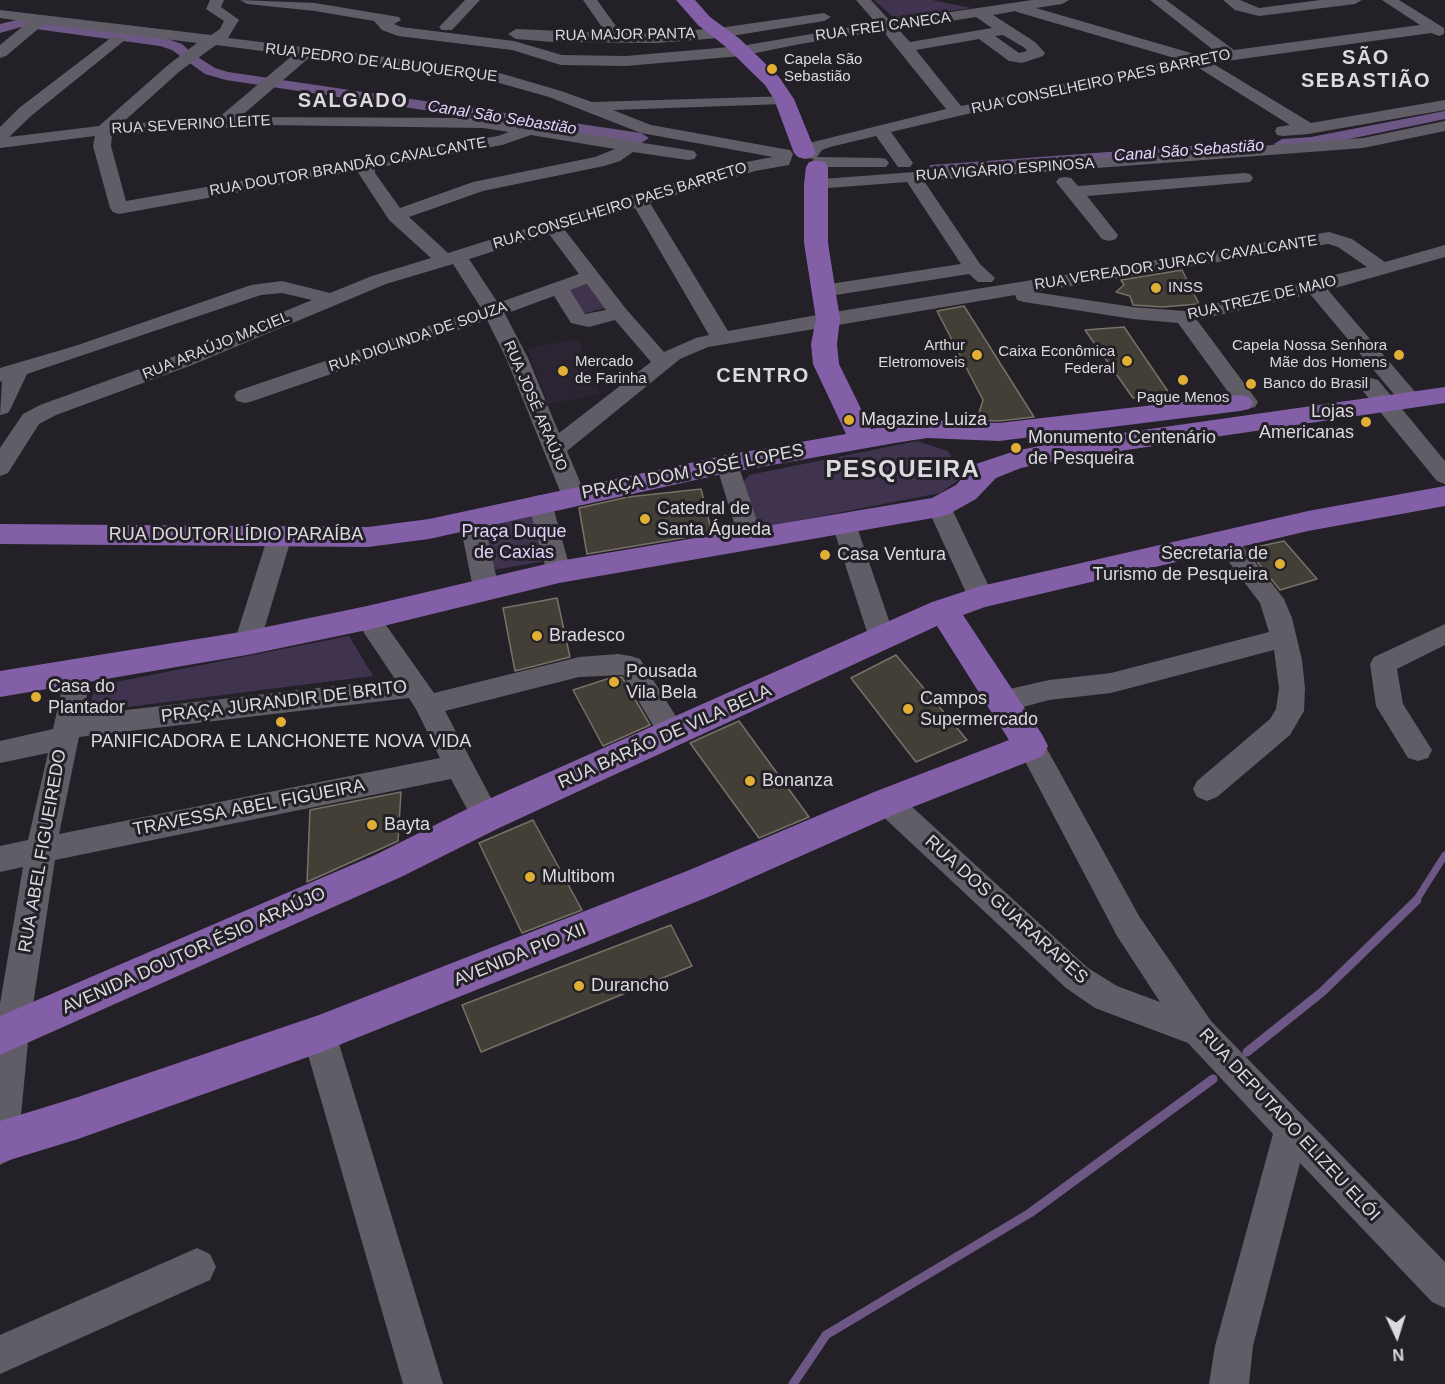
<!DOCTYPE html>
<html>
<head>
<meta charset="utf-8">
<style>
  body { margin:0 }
  #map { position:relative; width:1445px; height:1384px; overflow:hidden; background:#232028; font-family:Arial,sans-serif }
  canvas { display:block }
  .north { position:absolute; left:1367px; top:1306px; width:60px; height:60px; -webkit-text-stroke:4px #232028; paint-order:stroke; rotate:176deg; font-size:16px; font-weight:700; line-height:24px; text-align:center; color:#dcd9df }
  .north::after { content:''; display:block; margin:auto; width:21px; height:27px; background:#dcd9df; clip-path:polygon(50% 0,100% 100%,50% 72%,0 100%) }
</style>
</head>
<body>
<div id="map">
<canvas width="1445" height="1384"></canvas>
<div class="north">N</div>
</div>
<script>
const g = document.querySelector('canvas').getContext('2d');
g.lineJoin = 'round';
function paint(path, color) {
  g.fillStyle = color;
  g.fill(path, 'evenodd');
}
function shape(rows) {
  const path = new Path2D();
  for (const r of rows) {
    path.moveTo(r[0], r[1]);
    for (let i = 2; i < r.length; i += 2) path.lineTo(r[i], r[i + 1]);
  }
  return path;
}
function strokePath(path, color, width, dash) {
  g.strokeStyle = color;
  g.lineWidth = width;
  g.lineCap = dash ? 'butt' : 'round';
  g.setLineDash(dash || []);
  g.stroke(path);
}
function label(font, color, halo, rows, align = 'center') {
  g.font = font + ' Arial,sans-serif';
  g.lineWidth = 6;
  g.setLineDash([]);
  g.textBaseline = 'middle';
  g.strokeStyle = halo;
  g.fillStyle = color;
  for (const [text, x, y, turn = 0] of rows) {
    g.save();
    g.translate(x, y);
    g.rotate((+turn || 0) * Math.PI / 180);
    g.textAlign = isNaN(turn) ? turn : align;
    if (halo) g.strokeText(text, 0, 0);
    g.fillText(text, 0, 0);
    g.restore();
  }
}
paint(shape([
  [578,339,600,394,548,404,527,348]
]), '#2b2533');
paint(shape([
  [874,0,932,0,972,8,895,19],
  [589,284,605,308,581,314,564,291],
  [917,441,948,451,963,477,940,493,770,526,757,521,741,485,749,475],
  [533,513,546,561,493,570,483,525],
  [349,636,373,676,88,712,95,686]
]), '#40334f');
strokePath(shape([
  [1415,902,1445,855]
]), '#6d5885', 7);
strokePath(shape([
  [1247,1052,1322,992,1417,900],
  [793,1384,826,1335,1030,1213,1213,1079]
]), '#6d5885', 9);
paint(shape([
  [21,19,168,39,182,44,193,54,215,68,228,72,641,133,649,138,641,143,226,80,205,74,172,50,160,46,21,27,0,33,0,24,21,19],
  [1445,111,1445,119,1311,147,1282,149,1274,144,1282,139,1311,137,1445,111],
  [1245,142,1253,147,1250,150,931,175,923,170,931,165,1245,142]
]), '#6d5885');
const building = shape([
  [1182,270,1199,304,1162,307,1133,305,1130,296,1116,292,1124,285,1121,280,1182,270],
  [964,306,1034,417,999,421,977,420,983,400,937,311,964,306],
  [1124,327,1169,393,1133,398,1085,330,1124,327],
  [701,489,712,533,587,554,579,508,628,497,701,489],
  [1284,541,1317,579,1280,590,1247,549,1284,541],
  [557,598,570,657,515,671,503,608,557,598],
  [896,655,967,740,916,762,851,678,896,655],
  [622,677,650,725,603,746,573,690,610,678,622,677],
  [739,721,809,817,759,838,690,743,739,721],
  [401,792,398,841,307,882,310,810,401,792],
  [533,820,582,910,522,933,479,843,533,820],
  [671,925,692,966,481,1052,462,1005,671,925]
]);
paint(building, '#433f37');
strokePath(building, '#767268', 1.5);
paint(shape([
  [210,0,224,0,221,7,239,20,228,38,486,69,561,91,592,102,790,96,792,99,790,102,784,104,613,110,651,125,784,149,790,150,793,154,789,165,755,171,650,203,728,331,828,313,1329,232,1352,239,1385,262,1445,245,1445,257,1328,290,1422,400,1419,405,1411,407,1403,405,1310,294,1197,320,1258,402,1255,407,1247,409,1239,407,1178,323,1133,319,1024,302,1017,300,1015,295,708,347,680,359,567,451,586,496,582,502,574,504,566,502,562,496,506,358,487,320,253,401,245,403,237,401,234,396,237,391,481,308,453,264,386,284,192,365,56,415,39,424,8,473,0,476,0,448,23,414,40,405,178,355,312,300,282,293,261,295,27,374,11,408,8,413,0,415,2,381,0,382,0,368,75,346,251,285,282,281,330,293,372,276,431,258,389,220,357,171,119,214,113,212,110,208,93,146,95,136,0,148,0,127,19,108,112,37,122,37,125,40,31,116,9,137,99,126,168,65,197,43,44,24,6,56,0,58,0,45,28,22,0,18,0,10,211,35,220,29,224,21,206,9,210,0],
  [216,45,293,55,218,118,121,124,180,71,216,45],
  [310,57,485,79,549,97,641,133,773,157,746,162,633,195,448,253,409,217,483,191,604,166,620,161,633,152,688,160,694,159,697,155,694,151,688,150,483,118,240,117,310,57],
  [265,125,483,128,509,132,498,136,126,201,111,146,112,135,265,125],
  [531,135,615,149,595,157,473,182,400,208,375,173,375,168,502,145,531,135],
  [635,208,709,335,696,338,664,352,626,309,564,229,635,208],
  [549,234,579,274,498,303,469,259,549,234],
  [1328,244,1338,247,1367,267,1184,311,1133,307,1034,292,1328,244],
  [587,284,606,310,585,314,570,290,587,284],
  [554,296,571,323,589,327,615,320,651,362,559,433,528,358,505,314,554,296],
  [240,0,315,3,399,17,401,20,394,24,401,27,514,41,562,55,626,56,741,46,876,23,856,0,871,0,890,21,1032,0,1069,0,1062,4,1036,8,1198,55,1217,53,1150,0,1166,0,1234,50,1420,25,1382,0,1399,0,1444,28,1444,34,1439,36,1431,33,1212,63,1311,123,1445,100,1445,110,1308,134,1283,136,1277,135,1275,131,1277,127,1290,125,1194,65,1018,102,891,132,913,163,910,167,898,167,876,136,830,147,822,150,817,157,880,158,886,159,889,163,886,167,820,167,814,166,811,162,814,159,805,158,802,154,809,143,946,109,883,31,800,44,741,56,626,66,561,65,512,50,398,36,382,30,374,21,315,11,247,4,240,0],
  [1016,11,1017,12,1178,59,961,106,916,50,979,39,1009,61,1022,63,1043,56,1045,53,1035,42,993,15,1016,11],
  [976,17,992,28,910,42,898,29,976,17],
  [1003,35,1025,48,1027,51,1019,53,995,36,1003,35],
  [465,0,480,0,452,30,442,30,439,27,442,24,465,0],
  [583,0,597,0,621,33,657,33,719,28,824,13,831,17,824,21,719,38,657,43,553,42,516,39,508,34,516,29,606,33,583,0],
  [1223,0,1240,0,1259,8,1320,0,1362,0,1355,4,1259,16,1235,10,1223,0],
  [1445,121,1445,131,1363,148,924,181,980,264,995,278,992,282,978,282,969,274,823,297,816,295,813,291,816,287,823,285,961,264,907,182,815,189,809,188,806,184,809,180,1363,138,1445,121],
  [1244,173,1250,174,1253,178,1250,182,1087,196,1118,235,1116,239,1109,241,1102,239,1056,182,1059,178,1065,177,1071,178,1078,186,1244,173],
  [1370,378,1378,380,1445,461,1445,484,1437,481,1362,390,1359,385,1362,380,1370,378],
  [727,456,735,459,738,464,763,539,760,545,751,547,742,545,739,539,716,464,719,459,727,456],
  [540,495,548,497,552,503,571,572,568,578,559,581,550,578,547,572,528,503,532,497,540,495],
  [939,499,947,501,951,507,994,597,990,604,981,606,972,604,968,597,927,507,931,501,939,499],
  [471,511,479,513,483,519,499,588,495,594,486,597,477,594,473,588,459,519,463,513,471,511],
  [844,516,852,518,856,524,895,638,891,645,882,648,873,645,869,638,832,524,836,518,844,516],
  [280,528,289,530,292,536,260,643,256,650,247,653,238,650,234,643,268,536,271,530,280,528],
  [1225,533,1234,535,1284,599,1292,618,1302,660,1305,688,1304,711,1290,735,1217,797,1207,801,1197,797,1193,789,1197,781,1270,719,1276,709,1279,688,1274,650,1111,693,1049,700,1001,713,991,710,987,702,991,694,1001,691,1049,680,1111,673,1269,632,1260,603,1213,541,1216,535,1225,533],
  [367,609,376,611,434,693,579,657,618,654,631,656,640,659,687,734,683,742,673,745,663,742,623,675,579,677,445,711,501,817,496,826,486,829,476,826,451,779,55,860,29,1031,18,1147,12,1159,0,1165,0,1004,23,867,0,872,0,846,28,840,48,753,0,763,0,741,53,729,66,671,70,664,79,661,88,664,92,671,83,715,395,679,354,618,358,611,367,609],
  [409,698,417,711,440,758,59,834,79,737,409,698],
  [1445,624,1445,645,1397,669,1403,704,1432,750,1428,758,1418,761,1408,758,1376,706,1370,664,1374,657,1445,624],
  [1031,735,1041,738,1139,916,1211,1021,1445,1262,1445,1308,1432,1302,1300,1163,1253,1346,1249,1384,1209,1384,1215,1346,1273,1134,1188,1043,1095,1008,1066,988,877,811,873,802,877,793,887,790,897,793,1088,968,1117,986,1160,1002,1117,936,1017,746,1021,738,1031,735],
  [319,1018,331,1023,336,1034,443,1384,403,1384,302,1034,307,1023,319,1018],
  [197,1248,210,1254,216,1267,210,1280,0,1374,0,1335,197,1248]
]), '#615d66');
paint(shape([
  [676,0,695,0,710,17,740,39,779,77,794,99,816,153,812,157,805,159,798,157,794,153,774,99,765,85,726,47,698,25,676,0],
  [817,161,825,162,828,167,828,243,840,319,837,344,839,364,871,429,927,420,999,423,1240,395,1249,397,1253,403,1249,409,1240,411,999,441,927,438,895,443,727,473,429,539,368,547,0,544,0,524,368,527,429,519,727,455,846,434,813,364,811,344,816,319,804,243,804,184,806,167,809,162,817,161],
  [1445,387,1445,403,1059,460,1021,468,996,478,976,499,949,514,939,517,559,583,367,630,247,655,0,697,0,671,247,631,367,606,559,561,932,498,956,485,976,464,1015,451,1059,442,1445,387],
  [1445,486,1445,506,1308,531,985,607,963,615,1043,736,1048,746,1043,756,900,812,713,895,319,1053,78,1139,0,1163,0,1121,78,1097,319,1015,687,871,874,792,1009,740,937,626,499,828,401,877,0,1055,0,1016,375,855,473,806,932,602,981,586,1308,511,1445,486]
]), '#835fa7');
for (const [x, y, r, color] of [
  [772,69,6,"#e1af34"],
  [1156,288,6,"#e1af34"],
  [977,355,6,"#e1af34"],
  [1399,355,6,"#e1af34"],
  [1127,361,6,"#e1af34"],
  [563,371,6,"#e1af34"],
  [1183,380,6,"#e1af34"],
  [1251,384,6,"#e1af34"],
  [849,420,6,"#e1af34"],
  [1366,422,6,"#e1af34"],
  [1016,448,6,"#e1af34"],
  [645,519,6,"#e1af34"],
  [825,555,6,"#e1af34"],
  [1280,564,6,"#e1af34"],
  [537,636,6,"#e1af34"],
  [614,682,6,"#e1af34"],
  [36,697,6,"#e1af34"],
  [908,709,6,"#e1af34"],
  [281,722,6,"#e1af34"],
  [750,781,6,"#e1af34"],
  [372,825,6,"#e1af34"],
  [530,877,6,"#e1af34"],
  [579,986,6,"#e1af34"]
]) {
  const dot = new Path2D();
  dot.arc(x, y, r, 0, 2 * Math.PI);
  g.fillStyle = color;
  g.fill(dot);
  strokePath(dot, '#232028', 2);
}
label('15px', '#dcd9df', '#232028', [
  ["RUA FREI CANECA",883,27,-8],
  ["RUA MAJOR PANTA",625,35,-1],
  ["RUA PEDRO DE ALBUQUERQUE",381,63,7],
  ["RUA CONSELHEIRO PAES BARRETO",1101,82,-12],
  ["RUA SEVERINO LEITE",191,125,-3],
  ["RUA DOUTOR BRANDÃO CAVALCANTE",348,167,-10],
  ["RUA VIGÁRIO ESPINOSA",1005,170,-4],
  ["RUA CONSELHEIRO PAES BARRETO",620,206,-17],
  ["RUA VEREADOR JURACY CAVALCANTE",1176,263,-9],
  ["RUA TREZE DE MAIO",1262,298,-13],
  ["RUA DIOLINDA DE SOUZA",418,337,-19],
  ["RUA ARAÚJO MACIEL",216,346,-22],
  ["RUA JOSÉ ARAÚJO",535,406,67]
]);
label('15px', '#dcd9df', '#232028', [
  ["Capela São",784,60],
  ["Sebastião",784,77],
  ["INSS",1168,288],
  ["Arthur",965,346,"right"],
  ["Eletromoveis",965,363,"right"],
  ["Capela Nossa Senhora",1387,346,"right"],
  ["Mãe dos Homens",1387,363,"right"],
  ["Caixa Econômica",1115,352,"right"],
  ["Federal",1115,369,"right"],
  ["Mercado",575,362],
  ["de Farinha",575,379],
  ["Banco do Brasil",1263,384],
  ["Pague Menos",1183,398,"center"]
], 'left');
label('italic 16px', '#e6d3fe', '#232028', [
  ["Canal São Sebastião",502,118,9],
  ["Canal São Sebastião",1189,151,-4]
]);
label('18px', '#dcd9df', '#232028', [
  ["Lojas",1354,412,"right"],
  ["Americanas",1354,433,"right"],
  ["Magazine Luiza",861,420],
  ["Monumento Centenário",1028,438],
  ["de Pesqueira",1028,459],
  ["Catedral de",657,509],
  ["Santa Águeda",657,530],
  ["Secretaria de",1268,554,"right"],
  ["Turismo de Pesqueira",1268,575,"right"],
  ["Casa Ventura",837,555],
  ["Bradesco",549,636],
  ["Pousada",626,672],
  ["Vila Bela",626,693],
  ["Casa do",48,687],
  ["Plantador",48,708],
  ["Campos",920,699],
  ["Supermercado",920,720],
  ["PANIFICADORA E LANCHONETE NOVA VIDA",281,742,"center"],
  ["Bonanza",762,781],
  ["Bayta",384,825],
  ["Multibom",542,877],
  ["Durancho",591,986]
], 'left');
label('18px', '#dcd9df', '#232028', [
  ["PRAÇA DOM JOSÉ LOPES",693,472,-11],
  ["RUA DOUTOR LÍDIO PARAÍBA",236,535],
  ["PRAÇA JURANDIR DE BRITO",284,702,-7],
  ["RUA BARÃO DE VILA BELA",665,737,-24],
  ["TRAVESSA ABEL FIGUEIRA",249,808,-11],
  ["RUA ABEL FIGUEIREDO",43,851,-80],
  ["RUA DOS GUARARAPES",1006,910,42],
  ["AVENIDA DOUTOR ÉSIO ARAÚJO",194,951,-24],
  ["AVENIDA PIO XII",520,955,-22],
  ["RUA DEPUTADO ELIZEU ELÓI",1289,1125,47]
]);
label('18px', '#e1cef9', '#232028', [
  ["Praça Duque",514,532],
  ["de Caxias",514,553]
]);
g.letterSpacing = '1.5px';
label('bold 20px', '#dcd9df', '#232028', [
  ["SÃO",1366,58],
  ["SEBASTIÃO",1366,81],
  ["SALGADO",353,101],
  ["CENTRO",763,376]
]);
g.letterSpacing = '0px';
g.letterSpacing = '1.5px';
label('bold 24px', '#dcd9df', '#232028', [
  ["PESQUEIRA",903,470]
]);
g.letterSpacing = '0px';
</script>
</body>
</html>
